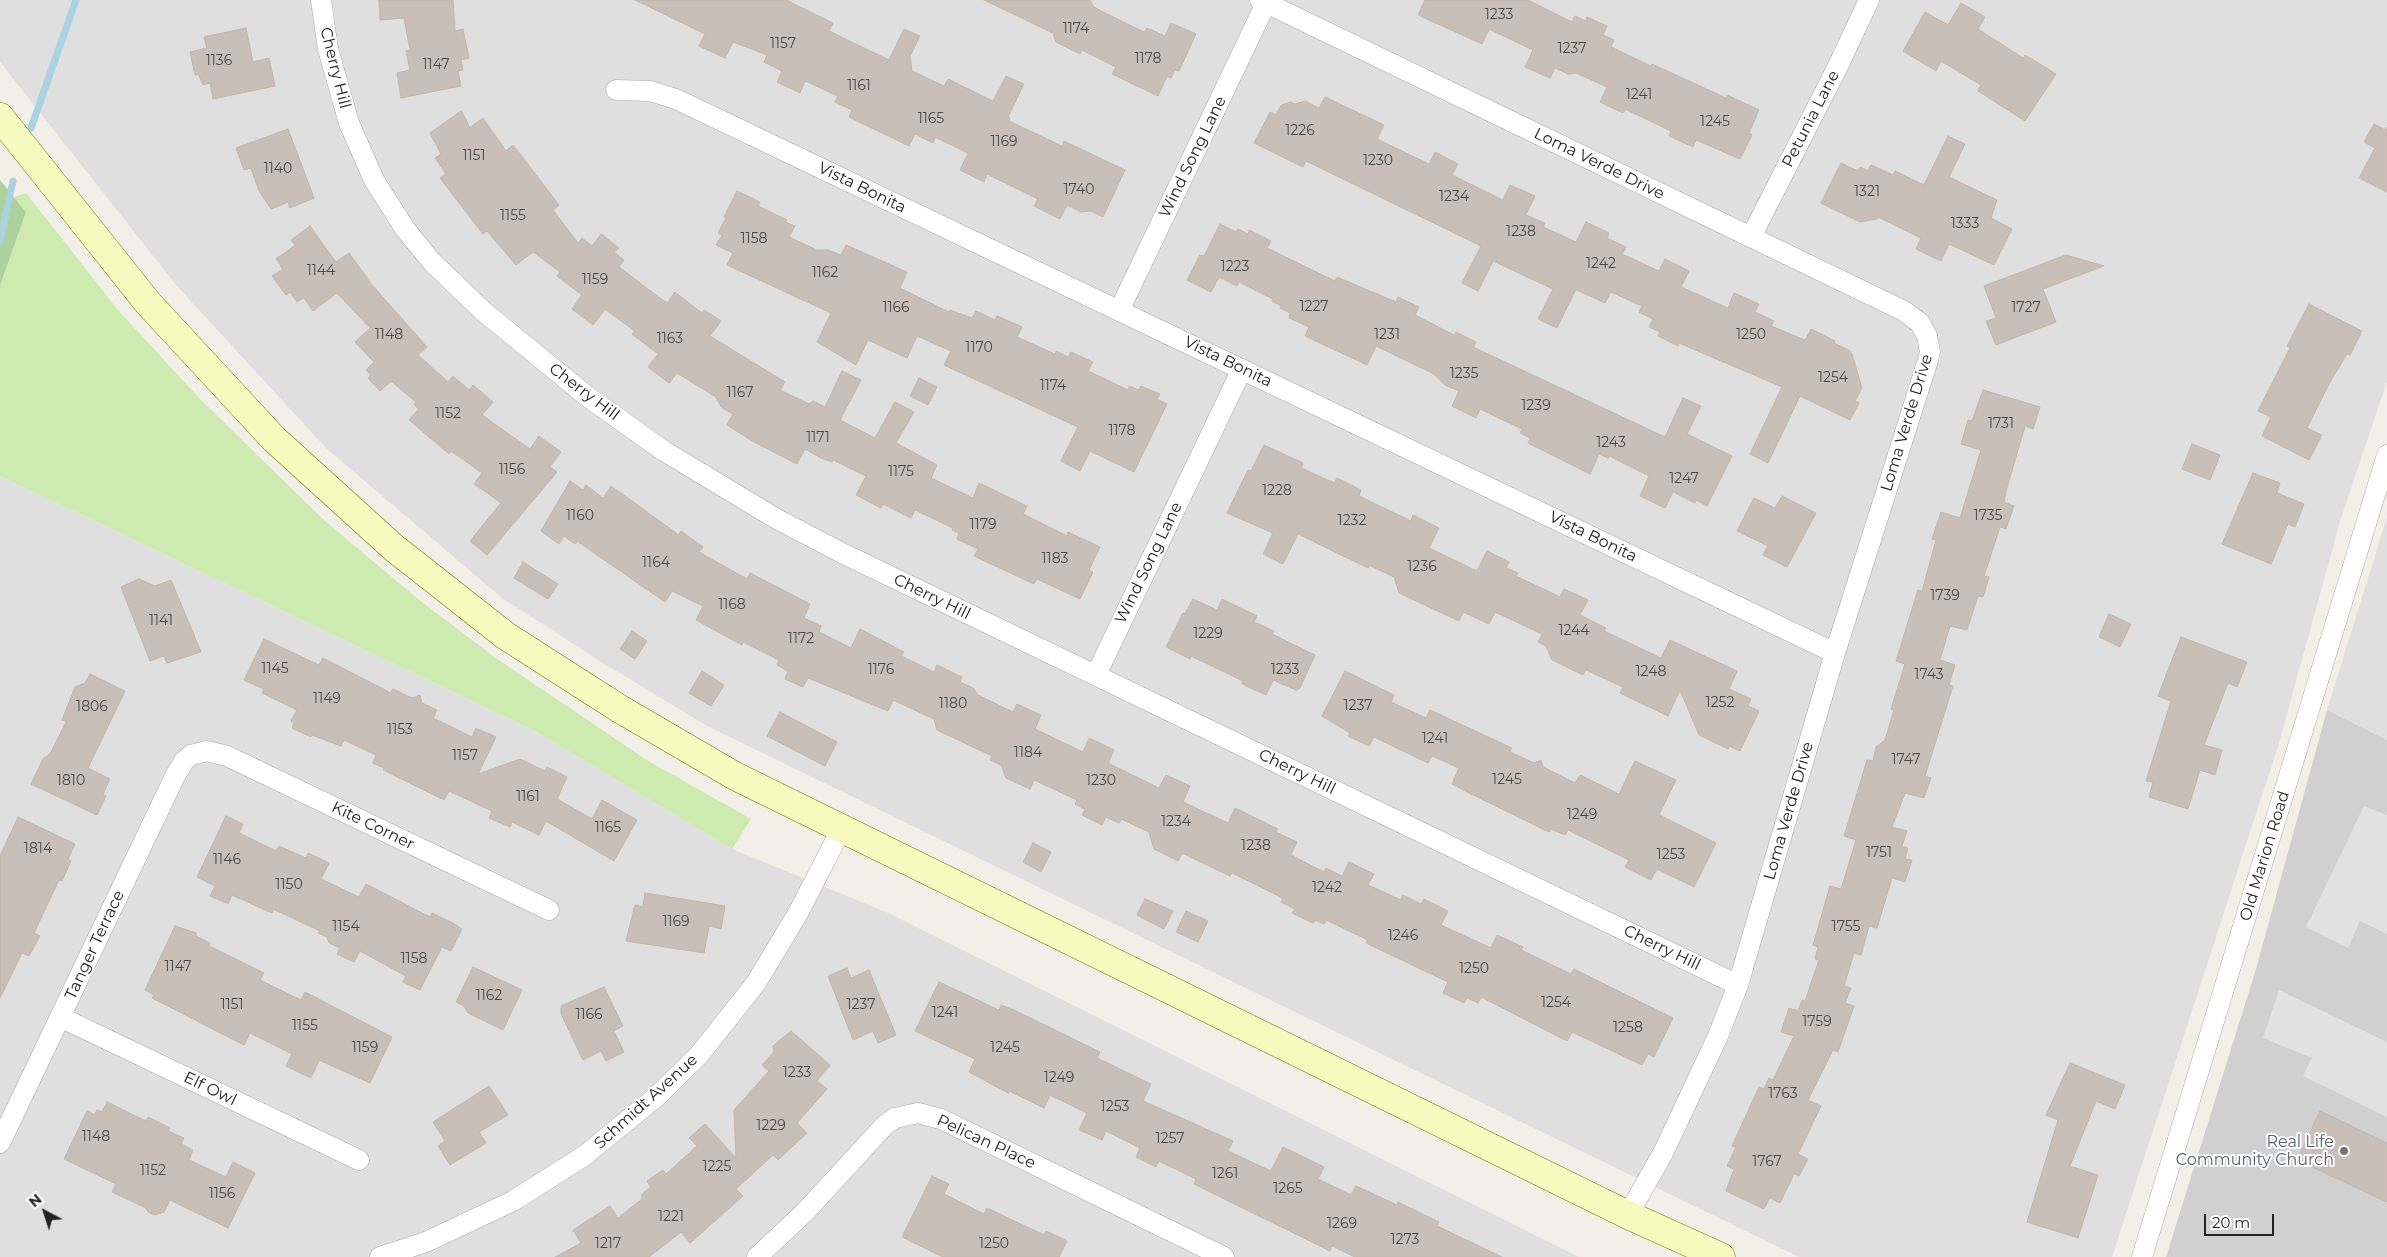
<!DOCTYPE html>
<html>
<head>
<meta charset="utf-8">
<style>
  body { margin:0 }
  #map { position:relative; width:2387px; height:1257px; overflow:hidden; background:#f2efe9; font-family:Montserrat,sans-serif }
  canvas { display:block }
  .north { position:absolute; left:20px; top:1187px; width:50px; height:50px; -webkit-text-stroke:4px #fff; paint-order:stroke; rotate:320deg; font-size:14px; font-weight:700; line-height:20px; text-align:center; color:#222 }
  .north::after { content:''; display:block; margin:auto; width:18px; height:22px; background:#222; clip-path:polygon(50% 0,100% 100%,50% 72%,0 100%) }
  .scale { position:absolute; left:2204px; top:1214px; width:70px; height:22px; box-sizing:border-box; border:2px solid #222; border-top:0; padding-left:6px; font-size:15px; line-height:18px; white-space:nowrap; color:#222; -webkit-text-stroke:4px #fff; paint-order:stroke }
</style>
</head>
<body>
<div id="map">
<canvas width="2387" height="1257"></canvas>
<div class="north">N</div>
<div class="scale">20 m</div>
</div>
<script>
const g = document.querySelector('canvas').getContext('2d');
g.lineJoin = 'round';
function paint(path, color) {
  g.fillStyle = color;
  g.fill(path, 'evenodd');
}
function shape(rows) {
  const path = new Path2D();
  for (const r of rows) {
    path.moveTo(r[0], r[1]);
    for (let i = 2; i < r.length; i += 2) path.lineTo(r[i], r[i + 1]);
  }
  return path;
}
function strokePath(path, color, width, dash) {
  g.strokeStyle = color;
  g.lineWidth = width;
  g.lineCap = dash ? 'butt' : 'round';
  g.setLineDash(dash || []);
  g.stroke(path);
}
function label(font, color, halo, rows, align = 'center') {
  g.font = font + ' Montserrat,sans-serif';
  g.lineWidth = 4;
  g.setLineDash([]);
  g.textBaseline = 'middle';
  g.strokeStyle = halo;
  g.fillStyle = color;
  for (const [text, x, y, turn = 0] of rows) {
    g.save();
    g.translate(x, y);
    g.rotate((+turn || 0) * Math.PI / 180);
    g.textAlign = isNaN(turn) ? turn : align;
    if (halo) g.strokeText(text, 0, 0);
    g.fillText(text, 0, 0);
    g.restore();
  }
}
paint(shape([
  [0,0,2387,0,2387,382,2341,518,2279,743,2112,1257,1799,1257,707,726,595,658,502,598,326,448,176,285,0,62],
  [0,476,535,731,732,849,886,912,1579,1257,0,1257],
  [2387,517,2387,740,2327,710]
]), '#e0dfdf');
paint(shape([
  [2327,710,2387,740,2387,1257,2166,1257,2256,969]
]), '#d0d0d0');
paint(shape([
  [26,193,118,310,200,399,325,521,423,603,496,658,645,759,751,819,732,849,535,731,0,476,0,286,26,212,14,197]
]), '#cdebb0');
paint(shape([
  [0,180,26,212,0,286]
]), '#add19e');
paint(shape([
  [2364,806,2387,815,2387,934,2360,921,2348,948,2306,927],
  [2279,990,2387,1042,2387,1117,2303,1076,2312,1058,2263,1038]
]), '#e2e2e2');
strokePath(shape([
  [31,128,76,0],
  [0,241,13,181]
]), '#aad3df', 7);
const building = shape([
  [379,0,453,0,455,31,463,29,469,58,461,60,463,70,458,71,461,86,401,98,397,73,410,70,406,51,410,50,404,18,380,20,379,0],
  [635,0,786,0,833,23,829,31,889,60,904,29,920,36,910,56,912,71,944,86,948,79,993,101,1006,76,1024,84,1008,117,1010,118,1009,121,1062,146,1064,141,1125,170,1103,217,1091,211,1081,212,1067,205,1060,219,1034,206,1038,199,987,174,984,182,960,170,968,153,935,137,933,143,915,134,909,146,849,117,852,110,835,102,838,96,805,81,800,93,777,82,782,71,764,62,767,55,733,42,725,58,699,46,705,34,635,0],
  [984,0,1090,0,1094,7,1101,11,1144,32,1147,28,1165,36,1171,23,1196,34,1179,71,1175,70,1171,78,1167,76,1158,96,1112,74,1116,67,1082,50,1080,54,1056,42,1053,33,984,0],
  [1425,0,1528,0,1572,22,1575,16,1586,21,1587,17,1607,26,1603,35,1614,40,1611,47,1651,66,1652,64,1726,98,1727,95,1759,110,1749,133,1752,135,1740,159,1696,140,1693,147,1669,136,1671,131,1625,109,1623,113,1600,102,1607,87,1576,73,1568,74,1555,68,1550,78,1525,67,1533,50,1489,29,1482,44,1418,15,1425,0],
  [1961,3,1985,17,1978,29,2023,58,2025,55,2056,74,2025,121,1978,91,1981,85,1941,61,1936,71,1903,51,1925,12,1948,25,1961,3],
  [246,28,253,62,269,58,275,86,213,99,210,83,203,85,198,74,195,75,190,52,207,48,204,37,246,28],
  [1325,97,1384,125,1377,139,1429,164,1435,152,1458,164,1452,175,1503,200,1510,185,1535,196,1526,215,1545,223,1543,227,1576,242,1586,222,1609,233,1607,238,1626,247,1622,254,1659,271,1665,259,1689,271,1681,287,1728,308,1734,293,1759,304,1755,312,1774,321,1771,326,1805,340,1811,329,1835,341,1834,343,1849,350,1852,354,1862,388,1855,401,1859,403,1850,420,1800,396,1768,463,1750,454,1782,387,1679,343,1678,346,1658,336,1660,332,1649,327,1653,319,1639,312,1642,306,1611,292,1605,303,1577,290,1575,291,1557,328,1538,319,1553,289,1493,261,1478,291,1462,283,1481,246,1306,161,1303,167,1254,143,1270,112,1276,115,1281,105,1290,102,1295,104,1305,101,1319,108,1325,97],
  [461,111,467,121,469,128,483,118,506,151,513,145,559,205,553,210,578,243,582,238,592,246,601,234,619,248,614,252,624,260,619,267,657,296,667,303,675,292,702,313,704,310,721,321,710,336,785,382,780,390,809,404,813,401,825,407,842,371,861,380,840,420,875,438,895,402,914,412,896,443,937,465,931,478,973,498,979,483,1027,506,1023,514,1067,536,1068,532,1100,547,1089,570,1093,572,1080,599,1037,579,1034,584,974,556,978,549,957,539,959,533,952,530,953,528,915,510,911,518,883,504,881,508,856,495,866,476,833,460,832,462,821,458,805,449,797,464,754,442,727,425,733,414,721,407,716,397,677,373,669,383,648,367,658,354,632,334,635,331,605,309,593,325,572,309,582,295,557,276,560,272,533,252,516,265,487,231,483,234,440,178,446,174,435,158,441,154,430,133,461,111],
  [2374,124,2385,130,2387,127,2387,192,2359,178,2375,148,2364,142,2374,124],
  [288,129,314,198,290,208,288,202,271,209,259,191,251,168,244,170,236,148,288,129],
  [1948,136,1965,144,1949,177,1997,200,1991,218,2012,229,1994,265,1949,244,1941,261,1916,249,1921,238,1878,217,1877,219,1860,222,1821,203,1841,163,1858,171,1860,167,1868,171,1871,165,1893,175,1895,171,1924,185,1948,136],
  [737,191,760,202,758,206,787,220,785,222,795,226,789,237,817,250,828,250,841,255,846,245,907,272,900,288,949,312,950,310,972,318,976,311,995,320,997,316,1022,327,1017,337,1055,354,1056,351,1068,357,1071,352,1093,362,1088,371,1128,390,1129,386,1139,390,1141,386,1160,394,1157,399,1167,404,1134,472,1090,451,1080,471,1061,461,1078,427,944,365,951,351,917,336,907,358,868,340,856,365,817,342,831,313,727,265,733,253,716,245,722,235,718,233,726,218,724,217,737,191],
  [1220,224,1236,232,1238,229,1248,234,1249,230,1271,241,1267,248,1335,281,1337,277,1396,302,1398,297,1419,307,1415,315,1454,335,1456,332,1476,342,1473,347,1665,437,1683,398,1701,406,1687,434,1732,456,1707,506,1696,500,1695,503,1673,492,1665,508,1640,496,1649,476,1609,456,1608,458,1599,454,1590,474,1528,443,1530,438,1520,433,1522,429,1480,409,1476,418,1452,406,1459,391,1445,385,1434,374,1376,346,1367,365,1305,336,1309,327,1289,318,1290,313,1280,308,1281,306,1272,301,1273,299,1239,282,1237,286,1219,277,1211,292,1187,280,1200,255,1204,256,1220,224],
  [310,226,336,262,349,253,372,285,427,347,418,355,448,382,453,376,469,390,473,385,493,402,482,415,530,449,539,436,561,452,550,467,557,472,487,555,470,541,501,503,474,484,482,473,451,451,449,454,409,420,419,409,414,405,416,402,391,381,380,391,368,378,371,375,366,370,374,362,355,342,370,328,337,293,313,311,304,298,297,302,290,292,286,295,272,276,283,269,276,259,295,245,291,240,310,226],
  [2066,255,2104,266,2043,289,2056,322,1996,345,1986,321,1996,318,1984,286,2066,255],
  [2309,304,2362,331,2350,355,2347,354,2330,382,2307,428,2322,435,2309,460,2262,436,2271,417,2258,411,2290,348,2287,346,2309,304],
  [919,378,937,387,928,405,910,396,919,378],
  [1983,390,2040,407,2033,429,2025,426,2006,491,2004,502,2014,506,2006,529,2000,527,1984,576,1989,577,1983,597,1978,596,1967,630,1950,626,1940,660,1955,665,1949,685,1953,686,1925,776,1931,778,1924,798,1905,793,1892,827,1907,831,1902,846,1908,848,1905,859,1912,860,1905,882,1892,878,1877,928,1869,926,1861,955,1854,953,1844,986,1851,988,1845,1003,1854,1006,1838,1052,1833,1050,1808,1100,1821,1106,1798,1154,1808,1159,1799,1176,1794,1174,1780,1203,1770,1198,1764,1209,1726,1191,1734,1169,1727,1166,1736,1147,1732,1146,1759,1087,1764,1089,1769,1078,1773,1080,1794,1036,1781,1032,1789,1008,1798,1011,1802,1000,1805,1001,1819,960,1815,959,1818,947,1813,945,1830,886,1841,889,1856,840,1844,836,1867,760,1873,761,1876,747,1885,740,1894,710,1891,709,1905,664,1896,661,1918,590,1922,591,1936,540,1932,539,1941,512,1960,518,1981,450,1961,444,1968,420,1972,421,1983,390],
  [2192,444,2220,455,2210,480,2182,469,2192,444],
  [1264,445,1303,463,1301,468,1334,483,1337,478,1361,490,1359,496,1411,521,1413,515,1439,528,1429,548,1477,571,1487,551,1509,562,1506,568,1518,573,1516,576,1560,597,1564,589,1588,600,1580,615,1606,628,1604,631,1661,658,1670,640,1737,671,1729,689,1751,699,1748,706,1759,711,1740,751,1729,746,1728,749,1699,735,1680,690,1668,716,1620,693,1623,687,1586,670,1583,675,1552,660,1546,646,1538,642,1542,634,1495,612,1489,624,1463,612,1459,621,1399,593,1394,577,1369,565,1368,568,1298,534,1283,564,1263,554,1273,533,1227,513,1248,470,1251,471,1264,445],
  [2253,473,2280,483,2277,493,2304,504,2295,527,2288,524,2271,564,2222,544,2253,473],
  [570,481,583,490,586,485,603,498,611,486,679,535,681,531,703,547,699,552,747,579,750,573,810,604,804,618,821,626,819,632,851,648,860,629,904,652,901,656,934,672,937,665,962,677,960,682,973,688,978,695,1013,712,1017,704,1041,715,1035,729,1083,752,1089,738,1114,750,1108,763,1159,788,1166,775,1190,786,1183,802,1228,823,1235,808,1278,829,1276,832,1297,842,1291,855,1324,872,1326,868,1342,876,1349,862,1374,874,1368,885,1401,900,1403,895,1421,904,1424,899,1448,911,1441,925,1491,948,1497,935,1523,947,1521,950,1571,974,1574,969,1673,1018,1654,1057,1648,1054,1642,1065,1572,1032,1567,1041,1481,997,1478,1003,1467,998,1464,1003,1443,993,1448,982,1366,943,1368,940,1326,920,1324,924,1315,920,1313,923,1292,913,1295,909,1281,902,1283,898,1232,873,1230,876,1182,853,1178,861,1154,849,1149,832,1121,819,1119,823,1106,817,1102,825,1082,815,1085,809,1075,804,1077,800,1034,780,1030,789,1006,778,1001,765,990,760,992,756,937,730,934,719,893,700,888,711,808,678,803,687,785,679,788,671,777,665,779,660,743,642,742,645,696,620,703,606,672,591,665,602,577,541,575,544,564,536,559,544,541,531,570,481],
  [1782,496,1816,513,1787,567,1763,555,1768,546,1737,531,1754,498,1775,508,1782,496],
  [523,562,558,584,548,599,514,578,523,562],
  [139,579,155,586,171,580,201,652,167,663,164,656,150,661,121,587,139,579],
  [1193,599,1217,610,1222,599,1257,616,1254,622,1274,631,1272,634,1315,655,1300,688,1296,690,1273,680,1266,695,1242,684,1243,681,1191,656,1190,659,1166,647,1183,613,1185,614,1193,599],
  [2109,614,2131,624,2120,647,2099,637,2109,614],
  [632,631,647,641,635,659,620,649,632,631],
  [2181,637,2247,662,2237,687,2228,683,2204,745,2222,750,2215,775,2200,770,2188,809,2149,797,2153,782,2146,781,2171,701,2158,696,2181,637],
  [264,639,319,665,323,658,391,693,393,689,412,698,420,695,422,703,437,710,433,718,472,737,476,728,496,737,478,774,520,759,545,771,547,767,567,777,557,799,592,819,602,800,637,820,614,861,546,821,539,835,512,822,510,827,489,818,492,811,449,791,444,800,383,770,384,768,373,763,376,755,344,740,341,746,312,735,311,737,292,728,294,723,291,721,297,710,262,693,264,689,244,680,264,639],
  [702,671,724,685,711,706,689,693,702,671],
  [1345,671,1394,695,1391,702,1426,718,1430,710,1512,748,1510,752,1534,763,1541,760,1543,767,1575,783,1580,775,1619,794,1635,761,1676,780,1659,815,1716,843,1694,887,1657,869,1651,880,1625,867,1629,860,1568,830,1565,835,1551,829,1549,832,1467,792,1452,784,1459,768,1432,756,1428,763,1374,737,1369,746,1348,736,1350,733,1322,716,1345,671],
  [90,674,125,691,88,768,110,779,103,794,106,796,97,815,31,784,43,759,50,754,66,722,62,720,75,687,85,683,90,674],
  [780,712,837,742,825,766,767,736,780,712],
  [226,816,243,824,239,833,276,851,279,846,306,858,308,853,329,863,321,879,359,897,366,884,430,917,432,913,453,923,462,929,451,951,442,947,420,990,403,982,406,976,360,951,354,962,337,954,340,948,329,943,327,937,318,933,320,931,273,909,272,913,232,895,228,904,210,896,215,886,197,877,226,816],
  [18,817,75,844,68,859,71,861,62,881,59,880,34,933,40,936,29,956,22,953,0,998,0,856,18,817],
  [1033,843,1051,852,1041,872,1023,862,1033,843],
  [645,893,725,906,721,929,709,926,704,953,626,941,635,905,643,907,645,893],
  [1145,899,1173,911,1164,929,1137,915,1145,899],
  [1186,911,1208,921,1198,942,1176,932,1186,911],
  [175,926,196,933,196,936,210,943,209,946,264,973,260,980,301,1000,305,992,392,1037,370,1083,319,1060,311,1078,286,1066,292,1054,250,1033,244,1045,152,998,154,995,145,990,175,926],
  [473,967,522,990,503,1030,468,1013,464,1006,456,1002,473,967],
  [847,968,851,978,869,970,896,1035,878,1043,873,1031,853,1040,828,976,847,968],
  [939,982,999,1010,1001,1005,1014,1010,1100,1052,1097,1058,1151,1084,1143,1101,1233,1141,1228,1151,1271,1171,1283,1147,1324,1167,1318,1179,1351,1195,1356,1186,1397,1205,1398,1202,1439,1222,1437,1226,1502,1257,1355,1257,1332,1246,1330,1251,1194,1184,1196,1179,1159,1161,1156,1167,1136,1157,1140,1148,1106,1131,1102,1140,1079,1130,1087,1113,1050,1095,1044,1108,1009,1091,1008,1093,969,1072,975,1059,915,1031,939,982],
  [604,987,623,1026,614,1031,624,1052,606,1061,601,1051,583,1060,561,1014,561,1006,604,987],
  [791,1031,830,1065,817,1081,827,1089,797,1123,807,1133,778,1160,773,1155,736,1189,743,1196,690,1243,681,1232,649,1257,555,1257,581,1243,573,1230,610,1206,618,1218,642,1199,642,1194,651,1187,647,1181,663,1170,666,1174,697,1146,689,1138,705,1124,736,1158,734,1110,769,1071,762,1065,774,1052,773,1046,791,1031],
  [2070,1063,2125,1085,2115,1109,2096,1101,2070,1166,2098,1175,2078,1238,2027,1222,2058,1120,2046,1115,2070,1063],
  [489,1086,508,1115,479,1132,486,1143,450,1165,438,1146,445,1141,433,1122,489,1086],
  [107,1102,146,1121,148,1117,170,1128,168,1131,184,1138,181,1144,193,1150,189,1160,226,1177,233,1162,255,1173,228,1228,170,1200,164,1212,155,1215,148,1212,146,1208,112,1192,116,1184,64,1159,87,1111,95,1115,97,1110,102,1112,107,1102],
  [2320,1111,2387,1143,2387,1202,2297,1160,2320,1111],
  [932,1176,949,1184,944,1194,984,1214,987,1208,1044,1235,1046,1231,1067,1241,1059,1257,943,1257,902,1237,932,1176]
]);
paint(building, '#c7bfb8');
strokePath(building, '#c4b6ab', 1);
const minor = shape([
  [321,0,328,49,349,123,374,180,405,229,432,262,483,311,588,397,664,451,775,518,844,554,1738,985],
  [1260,0,1904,311,1920,323,1927,336,1930,352,1928,360,1835,653,1738,985,1718,1036,1663,1153,1628,1215],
  [616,90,650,91,676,99,1835,653],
  [1751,237,1838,66,1869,0],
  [1119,311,1266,3],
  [1096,675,1242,369],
  [60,1017,359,1160],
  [0,1143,176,774,184,761,191,755,207,751,227,756,549,910],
  [380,1257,426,1242,513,1201,584,1156,656,1097,699,1055,756,983,797,915,842,828],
  [757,1257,805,1212,885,1125,895,1118,918,1113,941,1119,1224,1257],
  [2142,1257,2387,455]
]);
const secondary = shape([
  [0,117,148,303,274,439,394,548,506,636,620,709,735,776,1628,1215,1721,1257]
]);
strokePath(minor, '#a9a9a9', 21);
strokePath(secondary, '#707d05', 29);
strokePath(minor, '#fff', 20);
strokePath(secondary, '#f7fabf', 28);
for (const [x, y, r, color] of [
  [2344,1151,5,"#6b7280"]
]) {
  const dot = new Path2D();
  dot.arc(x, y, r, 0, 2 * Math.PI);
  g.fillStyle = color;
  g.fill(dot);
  strokePath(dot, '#fff', 2);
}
label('14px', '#4b4948', null, [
  ["1233",1499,15],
  ["1174",1076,29],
  ["1157",783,44],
  ["1237",1572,49],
  ["1178",1148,59],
  ["1136",219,61],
  ["1147",436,65],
  ["1161",859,86],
  ["1241",1639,95],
  ["1165",931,119],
  ["1245",1715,122],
  ["1226",1300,131],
  ["1169",1004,142],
  ["1151",474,156],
  ["1230",1378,161],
  ["1140",278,169],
  ["1740",1079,190],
  ["1321",1867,192],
  ["1234",1454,197],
  ["1155",513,216],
  ["1333",1965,224],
  ["1238",1521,232],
  ["1158",754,239],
  ["1242",1601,264],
  ["1223",1235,267],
  ["1144",321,271],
  ["1162",825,273],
  ["1159",595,280],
  ["1227",1314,307],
  ["1166",896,308],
  ["1727",2026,308],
  ["1148",389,335],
  ["1231",1387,335],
  ["1250",1751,335],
  ["1163",670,339],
  ["1170",979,348],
  ["1235",1464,374],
  ["1254",1833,378],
  ["1174",1053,386],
  ["1167",740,393],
  ["1239",1536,406],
  ["1152",448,414],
  ["1731",2001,424],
  ["1178",1122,431],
  ["1171",818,438],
  ["1243",1611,443],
  ["1156",512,470],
  ["1175",901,472],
  ["1247",1684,479],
  ["1228",1277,491],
  ["1160",580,516],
  ["1735",1988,516],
  ["1232",1352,521],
  ["1179",983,525],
  ["1183",1055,559],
  ["1164",656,563],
  ["1236",1422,567],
  ["1739",1945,596],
  ["1168",732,605],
  ["1141",161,621],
  ["1244",1574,631],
  ["1229",1208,634],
  ["1172",801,639],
  ["1145",275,669],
  ["1176",881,670],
  ["1233",1285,670],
  ["1248",1651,672],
  ["1743",1929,675],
  ["1149",327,699],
  ["1252",1720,703],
  ["1180",953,704],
  ["1237",1358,706],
  ["1806",92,707],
  ["1153",400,730],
  ["1241",1435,739],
  ["1184",1028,753],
  ["1157",465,756],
  ["1747",1906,760],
  ["1245",1507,780],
  ["1810",71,781],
  ["1230",1101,781],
  ["1161",528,797],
  ["1249",1582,815],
  ["1234",1176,822],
  ["1165",608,828],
  ["1238",1256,846],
  ["1814",38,849],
  ["1751",1879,853],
  ["1253",1671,855],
  ["1146",227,860],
  ["1150",289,885],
  ["1242",1327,888],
  ["1169",676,922],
  ["1154",346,927],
  ["1755",1846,927],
  ["1246",1403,936],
  ["1158",414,959],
  ["1147",178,967],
  ["1250",1474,969],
  ["1162",489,996],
  ["1254",1556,1003],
  ["1151",232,1005],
  ["1237",861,1005],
  ["1241",945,1013],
  ["1166",589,1015],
  ["1759",1817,1022],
  ["1155",305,1026],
  ["1258",1628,1028],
  ["1159",365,1048],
  ["1245",1005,1048],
  ["1233",797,1073],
  ["1249",1059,1078],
  ["1763",1783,1094],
  ["1253",1115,1107],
  ["1229",771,1126],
  ["1148",96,1137],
  ["1257",1170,1139],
  ["1767",1767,1162],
  ["1225",717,1167],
  ["1152",153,1171],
  ["1261",1225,1174],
  ["1265",1288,1189],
  ["1156",222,1194],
  ["1221",671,1217],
  ["1269",1342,1224],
  ["1273",1405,1240],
  ["1217",608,1244],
  ["1250",994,1244]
]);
label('16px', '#222', '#fff', [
  ["Cherry Hill",335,68,76],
  ["Petunia Lane",1811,119,-63],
  ["Wind Song Lane",1193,157,-64],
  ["Loma Verde Drive",1599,164,26],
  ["Vista Bonita",862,188,26],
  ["Vista Bonita",1228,362,26],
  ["Cherry Hill",584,392,37],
  ["Loma Verde Drive",1907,423,-73],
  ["Vista Bonita",1593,537,26],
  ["Wind Song Lane",1149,563,-64],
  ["Cherry Hill",932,597,26],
  ["Cherry Hill",1297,772,26],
  ["Loma Verde Drive",1789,811,-74],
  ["Kite Corner",373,826,26],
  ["Old Marion Road",2265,856,-73],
  ["Tanger Terrace",95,945,-65],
  ["Cherry Hill",1662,948,26],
  ["Elf Owl",210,1089,26],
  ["Schmidt Avenue",646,1102,-42],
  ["Pelican Place",986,1142,25]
]);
label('16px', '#5b616d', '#fff', [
  ["Real Life",2334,1142],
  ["Community Church",2334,1160]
], 'right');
</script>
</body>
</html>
